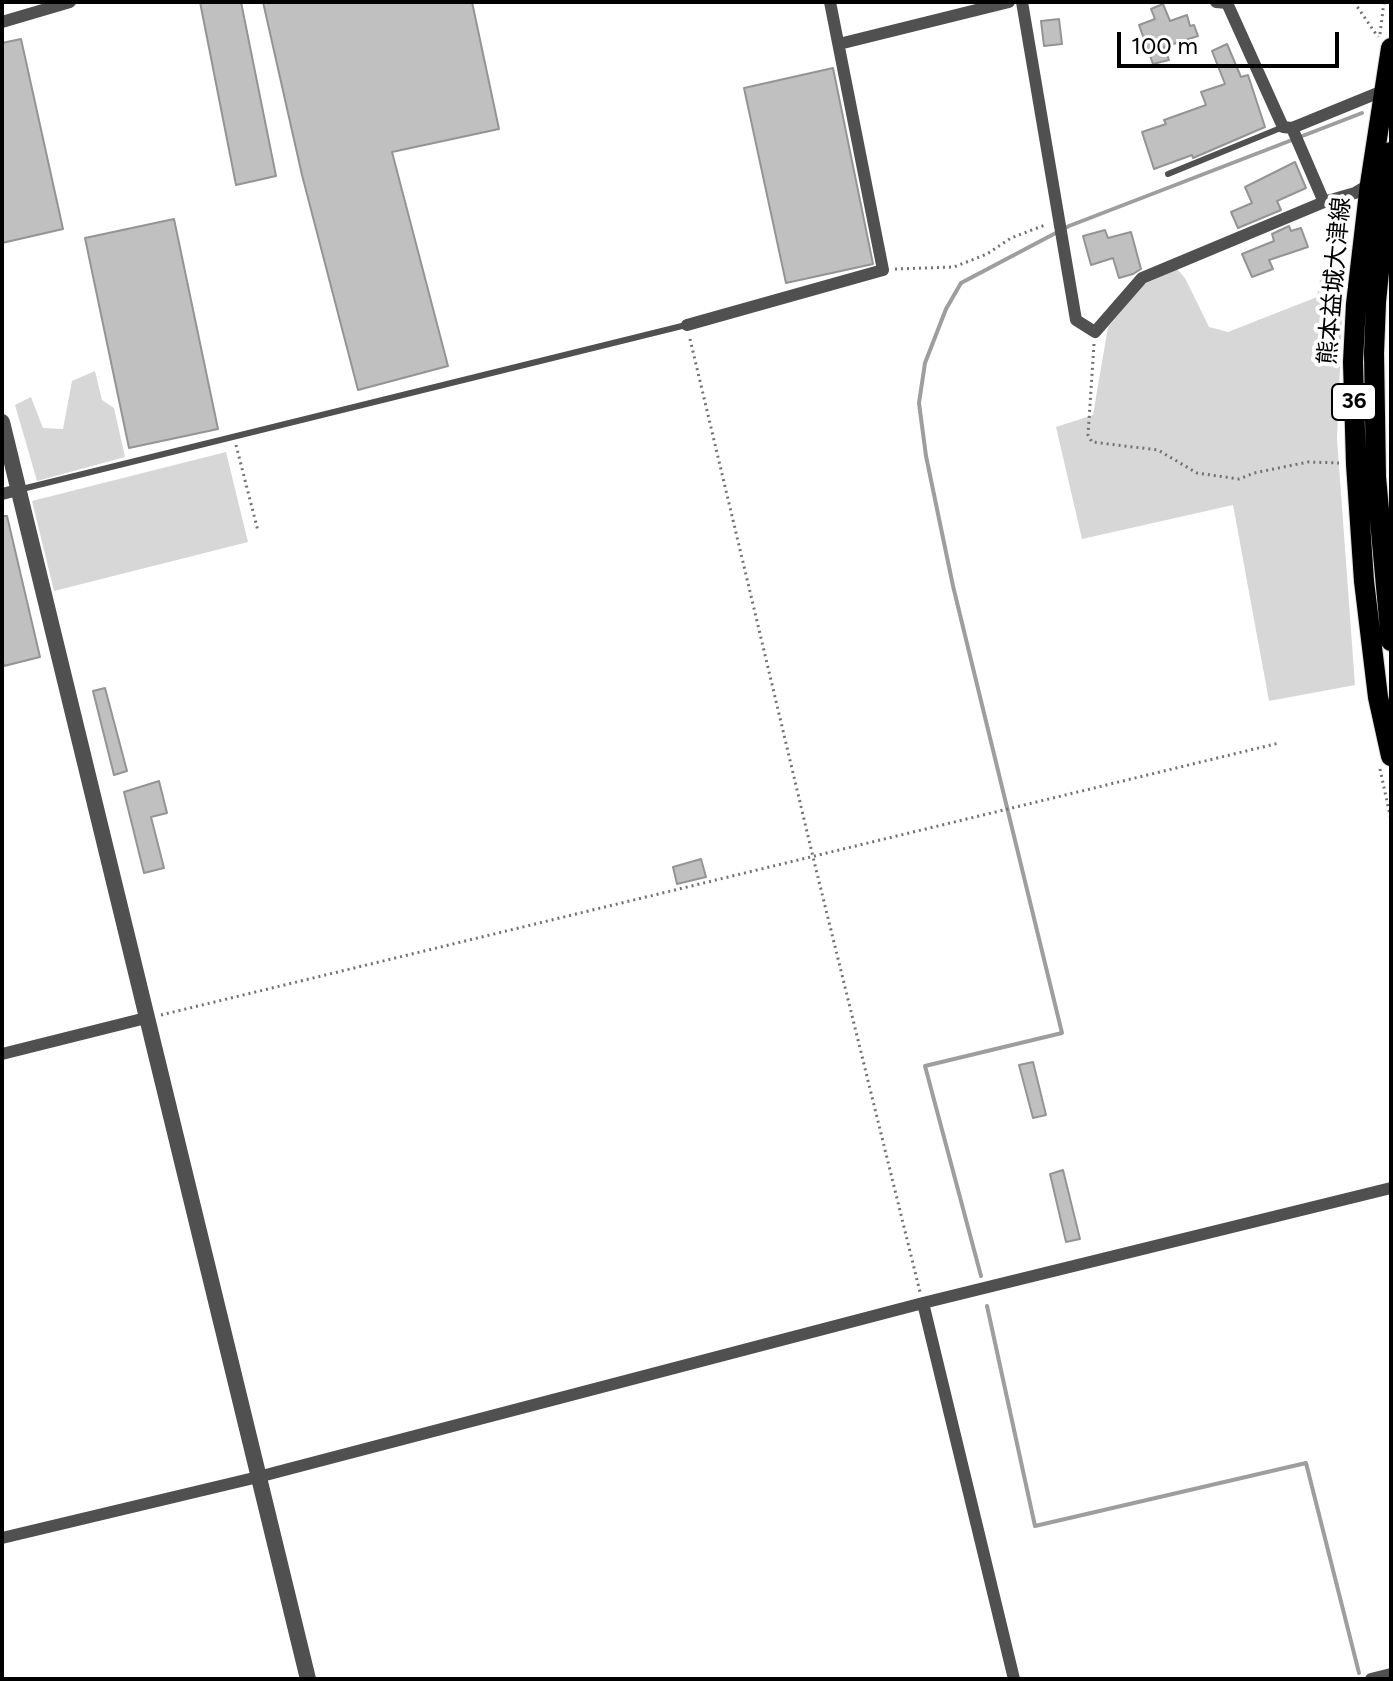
<!DOCTYPE html>
<html>
<head>
<meta charset="utf-8">
<style>
  body { margin:0 }
  #map { position:relative; width:1393px; height:1681px; overflow:hidden; background:#fff; font-family:Figtree,sans-serif }
  canvas { display:block }
  .frame { position:absolute; inset:0; border:4px solid #000; pointer-events:none }
  .scale { position:absolute; left:1117px; top:32px; width:222px; height:36px; box-sizing:border-box; border:4px solid #000; border-top:0; padding-left:10px; font-size:24px; line-height:28px; white-space:nowrap; color:#000; -webkit-text-stroke:6px #fff; paint-order:stroke }
</style>
</head>
<body>
<div id="map">
<canvas width="1393" height="1681"></canvas>
<div class="frame"></div>
<div class="scale">100 m</div>
</div>
<script>
const g = document.querySelector('canvas').getContext('2d');
g.lineJoin = 'round';
function paint(path, color) {
  g.fillStyle = color;
  g.fill(path, 'evenodd');
}
function shape(rows) {
  const path = new Path2D();
  for (const r of rows) {
    path.moveTo(r[0], r[1]);
    for (let i = 2; i < r.length; i += 2) path.lineTo(r[i], r[i + 1]);
  }
  return path;
}
function strokePath(path, color, width, dash) {
  g.strokeStyle = color;
  g.lineWidth = width;
  g.lineCap = dash ? 'butt' : 'round';
  g.setLineDash(dash || []);
  g.stroke(path);
}
function label(font, color, halo, rows, align = 'center') {
  g.font = font + ' Figtree,"Noto Sans JP",sans-serif';
  g.lineWidth = 8;
  g.setLineDash([]);
  g.textBaseline = 'middle';
  g.strokeStyle = halo;
  g.fillStyle = color;
  for (const [text, x, y, turn = 0] of rows) {
    g.save();
    g.translate(x, y);
    g.rotate((+turn || 0) * Math.PI / 180);
    g.textAlign = isNaN(turn) ? turn : align;
    if (halo) g.strokeText(text, 0, 0);
    g.fillText(text, 0, 0);
    g.restore();
  }
}
paint(shape([
  [1322,268,1344,272,1337,439,1355,685,1269,701,1233,505,1082,539,1056,427,1093,415,1108,327,1144,284,1177,269,1185,278,1209,327,1228,332,1317,297],
  [95,371,102,400,114,408,125,457,37,481,15,405,31,397,43,428,63,429,72,381],
  [226,452,248,542,54,591,32,501]
]), '#d7d7d7');
strokePath(shape([
  [981,1276,925,1066,1062,1033,953,586,926,456,919,403,925,363,946,309,961,283,1069,226,1362,113],
  [987,1306,1035,1526,1306,1463,1359,1673]
]), '#9e9e9e', 4);
const building = shape([
  [200,2,241,2,276,176,236,185,200,2],
  [263,2,472,2,499,129,392,152,448,366,358,390,302,175,263,2],
  [1163,4,1170,21,1187,15,1190,26,1194,25,1198,36,1164,47,1169,60,1153,64,1139,25,1155,19,1151,9,1163,4],
  [1059,19,1062,44,1044,46,1041,21,1059,19],
  [21,39,63,229,2,243,2,43,21,39],
  [1227,44,1241,77,1248,75,1265,127,1193,158,1192,155,1154,169,1142,132,1166,124,1164,120,1206,105,1201,92,1225,84,1212,51,1227,44],
  [833,68,873,264,786,283,744,88,833,68],
  [1295,162,1306,188,1277,201,1281,210,1238,228,1231,212,1252,203,1245,187,1295,162],
  [174,219,218,429,129,448,85,238,174,219],
  [1289,226,1291,231,1301,228,1308,247,1269,260,1273,269,1252,277,1242,254,1274,241,1272,234,1289,226],
  [1105,230,1108,238,1131,232,1141,269,1133,274,1119,278,1113,258,1091,265,1083,236,1105,230],
  [2,516,7,516,40,657,4,666,2,657,2,516],
  [105,688,127,771,114,775,93,691,105,688],
  [159,781,167,813,151,817,164,868,144,873,124,792,159,781],
  [701,859,706,877,677,884,673,867,701,859],
  [1033,1062,1046,1115,1033,1118,1019,1065,1033,1062],
  [1063,1170,1080,1239,1066,1242,1050,1174,1063,1170]
]);
paint(building, '#c0c0c0');
strokePath(building, '#949494', 2);
const primary = shape([
  [1391,48,1370,184,1356,304,1353,362,1356,464,1364,581,1378,697,1391,756],
  [1391,152,1376,302,1374,353,1376,477,1391,641]
]);
strokePath(primary, '#dbdbdb', 22);
strokePath(shape([
  [1354,2,1378,37],
  [1380,34,1384,2],
  [895,269,954,267,987,254,1011,238,1045,225],
  [690,339,813,857,920,1292],
  [1094,344,1088,435,1092,442,1158,450,1197,473,1239,479,1254,473,1308,462,1339,463],
  [236,445,258,531],
  [1380,769,1391,820],
  [161,1015,1279,743]
]), '#727272', 3, [2, 4]);
strokePath(shape([
  [1168,174,1283,127],
  [22,489,686,325]
]), '#505050', 6);
strokePath(shape([
  [1022,2,1076,320,1095,332,1142,278,1324,202,1355,193,1372,183],
  [1216,2,1227,3,1283,127,1292,128,1324,202],
  [2,22,70,2],
  [839,44,1009,2],
  [1292,128,1385,90],
  [687,325,883,270,830,2],
  [2,494,18,490],
  [2,1054,146,1018],
  [923,1303,1014,1679],
  [2,1538,258,1477,923,1303,1391,1188],
  [1371,1679,1391,1674]
]), '#505050', 12);
strokePath(shape([
  [2,422,308,1679]
]), '#505050', 16);
strokePath(primary, '#000', 20);
for (const [x, y, w] of [
  [1354,402,44]
]) {
  const box = new Path2D();
  box.roundRect(x - w / 2, y - 18, w, 36, 6);
  g.fillStyle = '#fff';
  g.fill(box);
  strokePath(box, '#000', 2);
}
label('bold 22px', '#000', null, [
  ["36",1354,402]
]);
label('24px', '#000', '#fff', [
  ["熊本益城大津線",1335,281,-85]
]);
</script>
</body>
</html>
